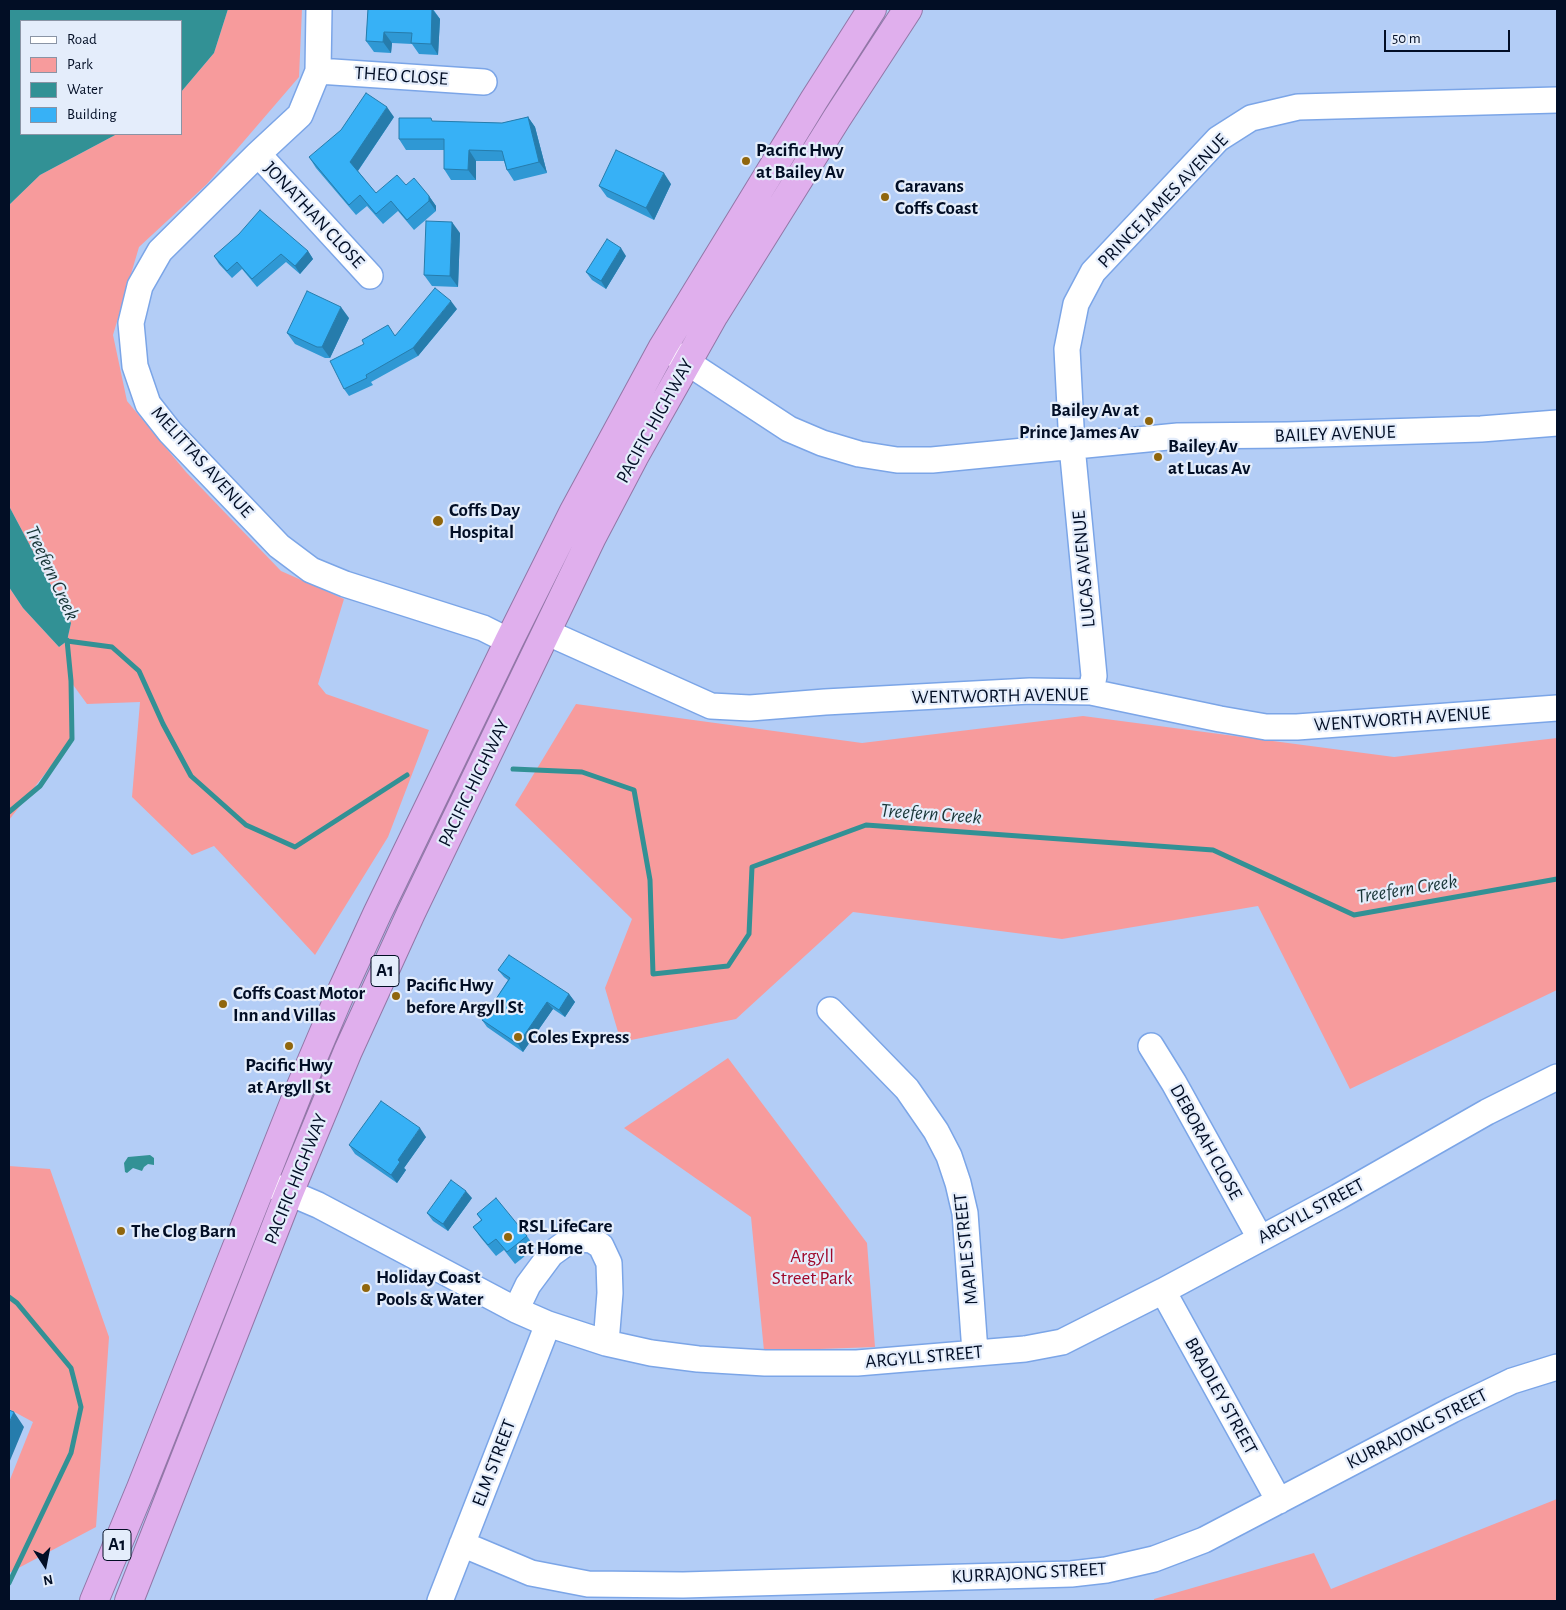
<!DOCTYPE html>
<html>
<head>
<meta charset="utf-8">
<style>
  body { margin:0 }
  #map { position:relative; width:1566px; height:1610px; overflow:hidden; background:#b3cdf6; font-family:"Alegreya Sans",sans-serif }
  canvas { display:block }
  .frame { position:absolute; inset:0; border:10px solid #020e25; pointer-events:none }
  .legend { position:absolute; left:20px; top:20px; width:162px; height:115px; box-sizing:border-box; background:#e4edfb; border:1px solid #8a94a5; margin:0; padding:6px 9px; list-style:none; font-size:15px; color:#020e25 }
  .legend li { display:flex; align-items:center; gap:10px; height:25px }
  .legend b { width:25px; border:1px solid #8a94a5 }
  .north { position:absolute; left:20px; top:1540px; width:50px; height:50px; -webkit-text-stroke:4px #e4edfb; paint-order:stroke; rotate:169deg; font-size:14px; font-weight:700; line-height:20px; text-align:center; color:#020e25 }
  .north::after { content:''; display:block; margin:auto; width:18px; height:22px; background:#020e25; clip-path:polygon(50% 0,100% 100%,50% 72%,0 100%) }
  .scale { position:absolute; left:1384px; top:30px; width:126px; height:22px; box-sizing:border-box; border:2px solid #020e25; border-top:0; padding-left:6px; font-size:15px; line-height:18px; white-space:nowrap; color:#020e25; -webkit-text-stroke:4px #e4edfb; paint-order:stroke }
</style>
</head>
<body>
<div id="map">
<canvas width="1566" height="1610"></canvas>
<div class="frame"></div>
<ul class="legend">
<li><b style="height:6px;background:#fff"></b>Road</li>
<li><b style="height:14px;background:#f79b9c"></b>Park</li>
<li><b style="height:14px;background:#329195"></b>Water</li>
<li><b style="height:14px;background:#37b1f6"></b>Building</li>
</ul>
<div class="north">N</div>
<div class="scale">50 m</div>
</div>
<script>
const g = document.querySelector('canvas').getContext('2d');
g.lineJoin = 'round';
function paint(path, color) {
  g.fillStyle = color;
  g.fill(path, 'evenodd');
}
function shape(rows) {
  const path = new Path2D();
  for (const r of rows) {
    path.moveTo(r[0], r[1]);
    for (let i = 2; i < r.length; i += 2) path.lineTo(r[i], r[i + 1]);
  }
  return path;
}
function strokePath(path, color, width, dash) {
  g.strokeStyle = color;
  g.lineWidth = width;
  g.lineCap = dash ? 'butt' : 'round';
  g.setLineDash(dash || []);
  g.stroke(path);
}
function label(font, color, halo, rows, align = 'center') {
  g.font = font + ' "Alegreya Sans",sans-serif';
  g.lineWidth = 4.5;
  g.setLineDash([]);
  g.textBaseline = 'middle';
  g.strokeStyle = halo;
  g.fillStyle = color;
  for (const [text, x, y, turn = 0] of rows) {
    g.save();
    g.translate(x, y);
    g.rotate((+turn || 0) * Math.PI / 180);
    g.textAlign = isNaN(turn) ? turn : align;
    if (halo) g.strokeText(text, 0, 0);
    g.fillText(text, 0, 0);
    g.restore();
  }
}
paint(shape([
  [228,9,302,9,299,77,207,184,139,247,113,335,127,401,186,472,281,571,344,599,318,684,326,694,429,730,388,837,315,955,214,846,192,855,132,797,140,702,87,704,71,682,72,739,9,820,9,587,23,608,59,647,67,641,71,623,9,506,9,205,40,175,117,134,181,134,181,92,214,53],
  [576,704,862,743,1083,716,1394,757,1557,738,1557,990,1350,1089,1258,906,1062,939,853,912,736,1019,621,1042,605,988,632,919,515,805],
  [728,1058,867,1243,875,1347,764,1351,751,1217,624,1128],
  [9,1166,50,1169,109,1337,96,1527,9,1573,9,1482,33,1422,9,1409],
  [1557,1499,1557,1601,1154,1601,1154,1599,1314,1553,1331,1589]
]), '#f79b9c');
paint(shape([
  [9,9,228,9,214,53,181,92,181,21,21,21,21,134,117,134,40,175,9,205],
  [9,506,71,623,67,641,59,647,23,608,9,587],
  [150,1155,154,1158,154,1165,148,1164,144,1167,142,1171,133,1168,127,1173,125,1172,124,1163,128,1157]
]), '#329195');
strokePath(shape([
  [67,641,112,647,139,671,163,724,191,776,246,825,295,847,407,775],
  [513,769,582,772,634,790,650,880,653,974,728,966,749,934,752,867,866,825,1213,850,1354,915,1557,879],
  [9,812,40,786,72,739,71,681,67,640],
  [9,1297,17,1303,71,1368,81,1407,71,1453,9,1583]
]), '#329195', 5);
const minor = shape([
  [319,9,318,71,300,115,258,154,160,251,140,286,131,323,135,366,148,404,170,432,279,546,311,570,345,584,483,628,509,641],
  [318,71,484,82],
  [258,154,370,276],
  [670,351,789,429,822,443,859,454,897,460,932,460,1178,436,1287,435,1481,429,1557,423],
  [546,632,711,706,750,708,825,702,1030,691,1091,692,1220,719,1266,727,1297,727,1557,708],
  [1091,692,1094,676,1072,446,1067,349,1076,304,1093,272,1218,139,1251,118,1298,107,1557,100],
  [830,1010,907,1089,936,1131,949,1156,958,1183,965,1213,975,1352],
  [1151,1046,1174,1083,1260,1238],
  [271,1185,318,1205,516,1310,548,1324,606,1343,651,1353,698,1359,765,1363,857,1363,1025,1349,1062,1342,1163,1291,1338,1197,1487,1112,1557,1077],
  [1163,1291,1279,1501],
  [516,1310,528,1285,551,1254,569,1241,580,1239,592,1240,601,1246,609,1263,610,1293,606,1343],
  [462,1544,531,1573,588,1584,683,1585,1071,1574,1106,1570,1154,1559,1204,1540,1452,1410,1512,1381,1557,1367],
  [440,1601,548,1324]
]);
const highway = shape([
  [94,1601,141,1488,298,1093,338,999,377,914,509,641,573,513,663,347,814,100,872,9],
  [129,1601,289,1193,348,1051,411,913,592,537,634,457,714,315,837,118,908,9]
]);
strokePath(minor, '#7ba5e7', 28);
strokePath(highway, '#9277a7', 30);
strokePath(minor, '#fff', 25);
strokePath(highway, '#e0afed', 28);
paint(shape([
  [368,9,433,9,440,19,438,55,419,54,412,44,392,43,391,53,374,52,366,41],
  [394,117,358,171,376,193,406,185,429,196,436,206,436,211,414,230,398,211,383,224,367,206,356,215,316,168,309,157],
  [528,117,535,127,547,173,514,181,507,170,504,161,476,161,476,180,451,180,444,169,444,150,406,150,399,139,434,121,502,123],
  [671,184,654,220,607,197,599,186],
  [460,233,458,287,432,286,424,275],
  [308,251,313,259,300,274,286,262,257,287,242,269,232,278,219,264,214,256],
  [626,256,606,289,592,280,586,272],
  [457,309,418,356,371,382,373,385,349,396,344,389,395,335],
  [349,318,330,358,325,358,295,344,287,333],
  [498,970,569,994,575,1002,565,1017,553,1009,523,1052,487,1027,482,1020,508,980,504,977],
  [426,1137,404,1168,406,1170,397,1183,355,1154,349,1145],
  [472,1198,448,1231,433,1221,427,1213],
  [477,1214,527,1236,535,1248,515,1264,504,1250,496,1256,481,1238,473,1227,481,1220]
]), '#2f98d4');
paint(shape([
  [432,9,440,19,438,55,431,44],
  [384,32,392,43,391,53,383,42],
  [387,107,394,117,357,172,350,162],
  [528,117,535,127,547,173,539,162],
  [469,150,476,161,476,180,468,170],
  [664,173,671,184,654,220,646,208],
  [429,196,436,206,436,211,429,201],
  [452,222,460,233,458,287,450,276],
  [621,248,626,256,606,289,601,281],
  [308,251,313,259,300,274,295,266],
  [451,301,457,309,418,356,413,348],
  [341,307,349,318,330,358,322,347],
  [569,994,575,1002,565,1017,559,1010],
  [547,1002,553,1009,523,1052,518,1044],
  [420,1128,426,1137,404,1168,406,1170,397,1183,391,1175,398,1160],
  [466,1191,472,1198,448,1231,443,1224],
  [14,1412,24,1427,9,1463,9,1423]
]), '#267cac');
const building = shape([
  [368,9,432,9,431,44,411,43,412,33,384,32,383,42,366,41,368,9],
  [366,93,387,107,350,162,376,193,397,175,406,185,414,178,429,196,429,201,407,220,391,201,376,214,360,195,349,205,309,157,341,130,366,93],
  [528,117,539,162,507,170,502,151,469,150,468,170,444,169,444,139,399,139,399,118,431,118,432,121,502,123,528,117],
  [616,150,664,173,646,208,599,186,616,150],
  [260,210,308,251,295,266,281,254,252,279,237,262,227,271,214,256,239,234,260,210],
  [426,221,452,222,450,276,424,275,426,221],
  [607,239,621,248,601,281,586,272,607,239],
  [435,288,451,301,413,348,366,375,367,378,344,389,330,361,364,344,362,340,388,325,395,336,435,288],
  [307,291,341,307,322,347,317,347,287,333,307,291],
  [509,955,569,994,559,1010,547,1002,518,1044,482,1020,510,978,498,970,509,955],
  [381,1101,420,1128,398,1160,400,1162,391,1175,349,1145,381,1101],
  [451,1180,466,1191,443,1224,427,1213,451,1180],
  [496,1198,527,1236,507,1252,496,1239,488,1245,473,1227,482,1220,477,1214,496,1198],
  [9,1410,14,1412,9,1423,9,1410]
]);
paint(building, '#37b1f6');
strokePath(building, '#267cac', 1);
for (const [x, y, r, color] of [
  [746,161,5,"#90660d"],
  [885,197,5,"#90660d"],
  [1149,421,5,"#90660d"],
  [1158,457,5,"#90660d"],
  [438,521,6,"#90660d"],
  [396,996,5,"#90660d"],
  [223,1004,5,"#90660d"],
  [518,1037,5,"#90660d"],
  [289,1046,5,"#90660d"],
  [121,1231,5,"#90660d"],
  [508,1237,5,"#90660d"],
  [366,1288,5,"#90660d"]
]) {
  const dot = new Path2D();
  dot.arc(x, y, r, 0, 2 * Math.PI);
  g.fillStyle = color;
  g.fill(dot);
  strokePath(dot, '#e4edfb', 2);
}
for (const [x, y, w] of [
  [385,971,28],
  [117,1545,28]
]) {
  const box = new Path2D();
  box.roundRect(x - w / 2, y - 15.5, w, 31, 4);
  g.fillStyle = '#e4edfb';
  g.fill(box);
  strokePath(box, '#020e25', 1);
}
label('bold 18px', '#020e25', null, [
  ["A1",385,971],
  ["A1",117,1545]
]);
label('19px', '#020e25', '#e4edfb', [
  ["THEO CLOSE",401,76,4],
  ["PRINCE JAMES AVENUE",1163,201,-46],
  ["JONATHAN CLOSE",314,215,47],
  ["PACIFIC HIGHWAY",655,421,-61],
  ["BAILEY AVENUE",1335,434,-2],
  ["MELITTAS AVENUE",202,462,48],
  ["LUCAS AVENUE",1084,569,-95],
  ["WENTWORTH AVENUE",1000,696,-1],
  ["WENTWORTH AVENUE",1402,719,-4],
  ["PACIFIC HIGHWAY",474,783,-64],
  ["DEBORAH CLOSE",1206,1142,61],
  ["PACIFIC HIGHWAY",296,1179,-68],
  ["ARGYLL STREET",1311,1211,-28],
  ["MAPLE STREET",966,1249,-96],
  ["ARGYLL STREET",924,1357,-5],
  ["BRADLEY STREET",1221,1396,61],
  ["KURRAJONG STREET",1417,1429,-27],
  ["ELM STREET",494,1463,-69],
  ["KURRAJONG STREET",1029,1573,-3]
]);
label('bold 19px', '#020e25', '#e4edfb', [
  ["Pacific Hwy",756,150],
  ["at Bailey Av",756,172],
  ["Caravans",895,186],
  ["Coffs Coast",895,208],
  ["Bailey Av at",1139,410,"right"],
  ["Prince James Av",1139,432,"right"],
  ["Bailey Av",1168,446],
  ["at Lucas Av",1168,468],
  ["Coffs Day",449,510],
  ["Hospital",449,532],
  ["Pacific Hwy",406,985],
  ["before Argyll St",406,1007],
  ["Coffs Coast Motor",233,993],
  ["Inn and Villas",233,1015],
  ["Coles Express",528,1037],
  ["Pacific Hwy",289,1065,"center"],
  ["at Argyll St",289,1087,"center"],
  ["RSL LifeCare",518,1226],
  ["at Home",518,1248],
  ["The Clog Barn",131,1231],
  ["Holiday Coast",376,1277],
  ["Pools & Water",376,1299]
], 'left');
label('19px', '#9e072a', '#e4edfb', [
  ["Argyll",812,1256],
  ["Street Park",812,1278]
]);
label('italic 20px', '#183537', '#e4edfb', [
  ["Treefern Creek",52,573,65],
  ["Treefern Creek",931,814,4],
  ["Treefern Creek",1407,889,-9]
]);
</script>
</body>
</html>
